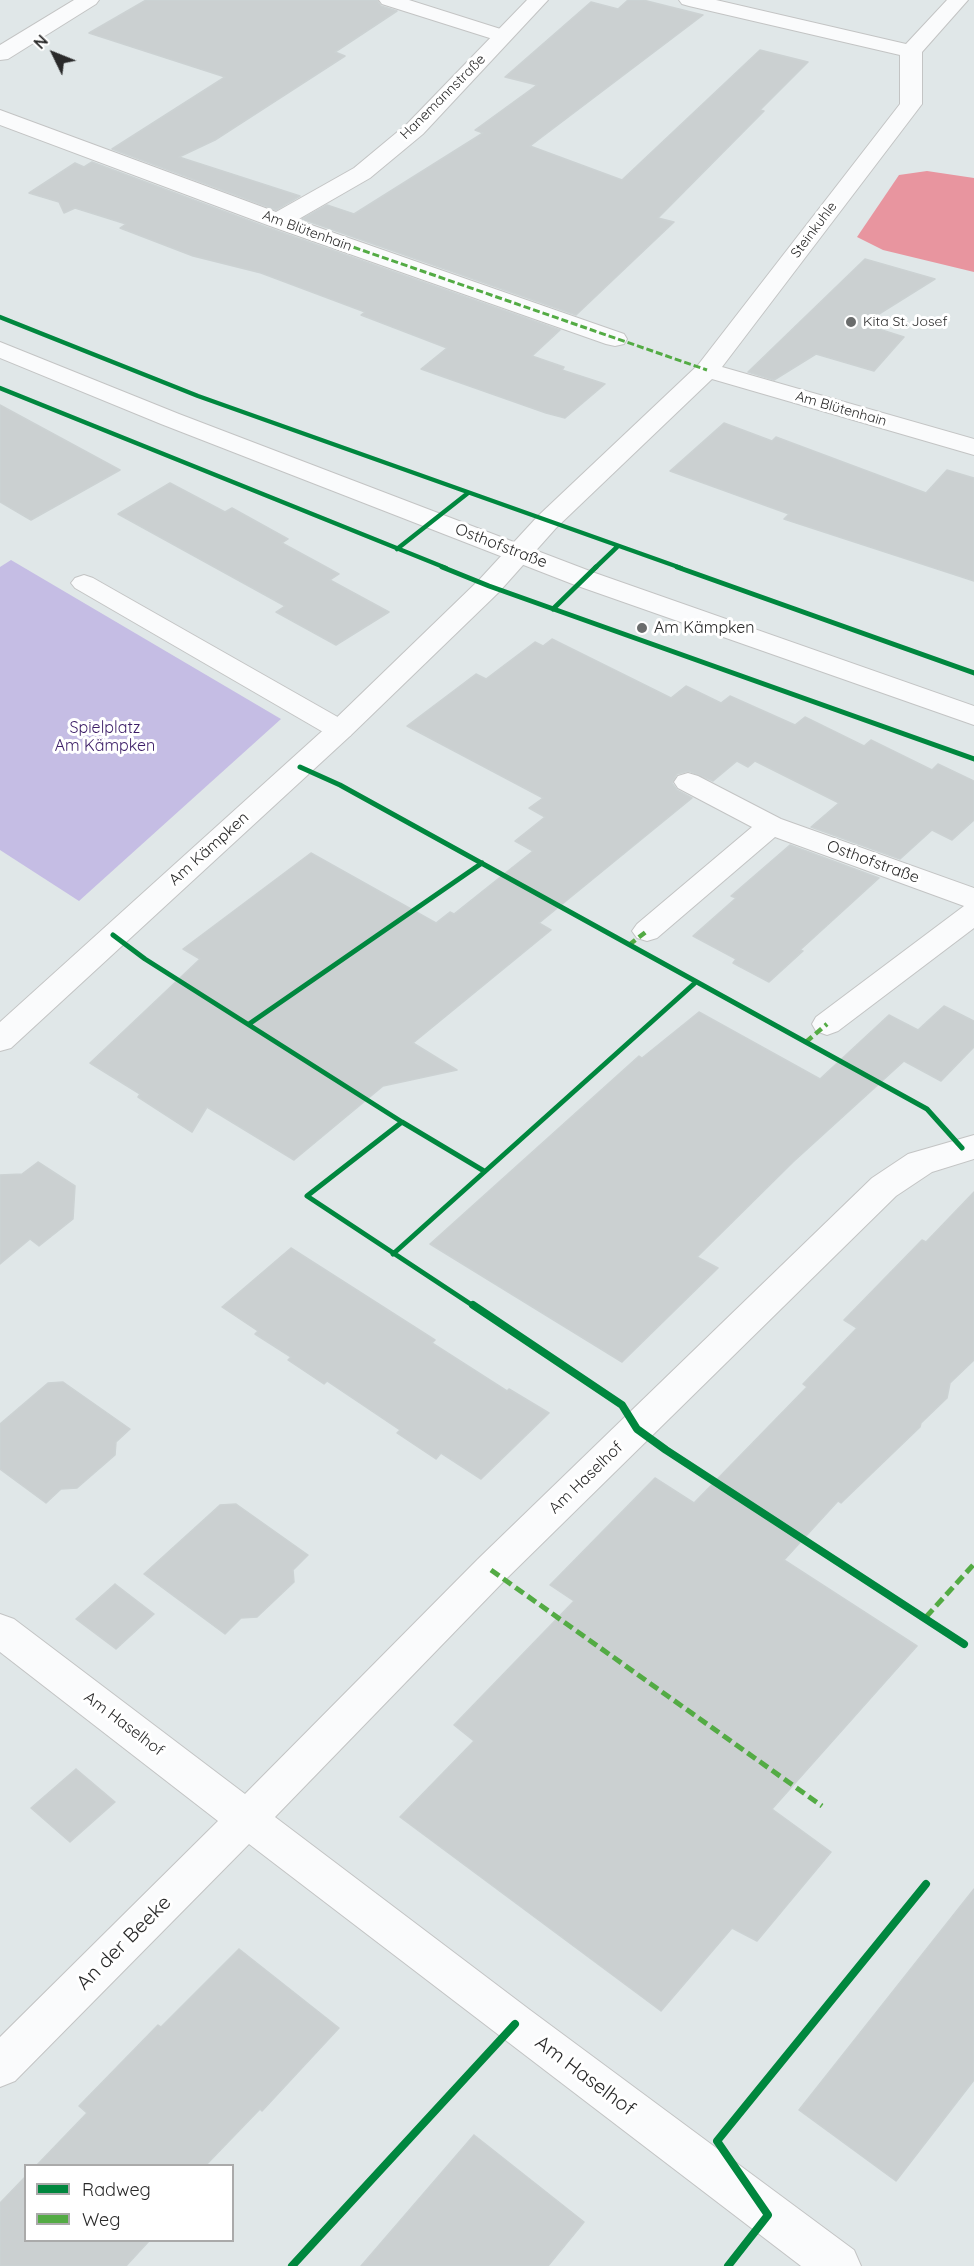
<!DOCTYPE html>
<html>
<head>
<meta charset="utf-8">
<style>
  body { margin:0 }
  #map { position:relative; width:974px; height:2266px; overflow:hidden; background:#e0e7e8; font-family:Quicksand,sans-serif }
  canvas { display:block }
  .legend { position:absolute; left:24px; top:2164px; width:210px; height:78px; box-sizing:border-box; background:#fff; border:2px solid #aaa; margin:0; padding:8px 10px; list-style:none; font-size:18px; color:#2a2a2a }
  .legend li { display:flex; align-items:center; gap:12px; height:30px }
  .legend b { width:30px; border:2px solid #aaa }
  .north { position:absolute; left:24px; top:24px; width:60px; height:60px; -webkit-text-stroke:4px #fff; paint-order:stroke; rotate:313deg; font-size:16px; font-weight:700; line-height:24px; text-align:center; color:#2a2a2a }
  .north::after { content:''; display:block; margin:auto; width:21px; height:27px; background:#2a2a2a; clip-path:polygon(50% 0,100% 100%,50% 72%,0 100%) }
</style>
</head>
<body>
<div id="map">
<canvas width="974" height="2266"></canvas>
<ul class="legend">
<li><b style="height:8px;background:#00873e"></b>Radweg</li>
<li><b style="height:8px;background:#53ab44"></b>Weg</li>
</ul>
<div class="north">N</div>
</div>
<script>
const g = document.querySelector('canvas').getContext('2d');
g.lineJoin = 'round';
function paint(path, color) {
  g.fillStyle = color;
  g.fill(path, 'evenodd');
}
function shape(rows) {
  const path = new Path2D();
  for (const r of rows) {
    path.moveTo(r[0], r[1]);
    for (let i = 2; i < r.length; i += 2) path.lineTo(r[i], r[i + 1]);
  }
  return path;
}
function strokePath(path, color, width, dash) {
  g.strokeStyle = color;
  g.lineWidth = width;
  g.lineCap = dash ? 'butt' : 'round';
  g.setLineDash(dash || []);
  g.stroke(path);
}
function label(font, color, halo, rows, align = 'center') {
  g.font = font + ' Quicksand,sans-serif';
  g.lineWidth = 6;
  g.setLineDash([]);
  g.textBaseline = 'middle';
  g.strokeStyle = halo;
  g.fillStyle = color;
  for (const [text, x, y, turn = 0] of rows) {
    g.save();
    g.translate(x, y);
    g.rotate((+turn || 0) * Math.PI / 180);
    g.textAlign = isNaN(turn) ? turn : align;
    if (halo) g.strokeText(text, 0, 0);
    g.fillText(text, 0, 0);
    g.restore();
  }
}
paint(shape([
  [11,560,281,719,79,901,0,850,0,567]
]), '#c5bde4');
paint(shape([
  [927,171,974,178,974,272,883,250,857,237,899,175]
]), '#e8959f');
const building = shape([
  [146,0,377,0,381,6,397,11,335,52,345,56,215,140,179,157,300,196,276,210,112,149,225,77,89,33,146,0],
  [628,0,643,0,703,15,530,146,622,180,760,50,808,62,760,110,764,111,658,218,674,222,576,315,302,219,327,205,354,214,483,133,475,130,537,85,505,77,591,2,618,9,628,0],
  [92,162,269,228,560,330,532,356,564,367,562,370,605,384,565,418,546,413,421,369,447,348,361,315,365,312,261,273,193,256,120,228,126,224,75,208,64,213,59,202,29,193,75,163,84,167,92,162],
  [865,259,935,279,863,324,904,337,874,371,816,354,774,380,748,372,865,259],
  [0,405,120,470,31,520,0,502,0,405],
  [724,423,772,441,776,437,926,493,947,470,974,478,974,581,784,519,789,514,670,471,724,423],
  [170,483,225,512,232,508,288,539,282,543,339,574,330,580,389,612,336,645,276,612,285,606,118,514,170,483],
  [552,639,671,698,686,686,721,703,730,696,795,725,805,717,864,746,871,740,932,770,938,764,974,781,974,820,952,840,932,830,900,859,811,827,839,803,755,761,748,767,737,761,713,781,689,771,677,774,672,783,677,790,692,798,539,923,551,930,413,1043,457,1070,383,1086,294,1160,207,1107,192,1132,138,1097,140,1094,90,1063,200,959,183,949,311,853,436,923,450,912,454,914,533,851,515,841,545,817,529,808,543,798,407,726,476,674,486,679,535,642,543,646,552,639],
  [790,845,879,878,800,950,803,951,769,982,733,963,736,959,693,936,736,898,731,896,790,845],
  [944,1006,974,1021,974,1047,941,1081,904,1061,793,1162,697,1257,718,1268,622,1362,430,1244,639,1056,642,1058,699,1012,820,1079,889,1015,918,1030,944,1006],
  [38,1162,75,1186,73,1219,39,1246,30,1239,0,1264,0,1175,22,1174,38,1162],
  [974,1192,974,1360,950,1383,947,1398,921,1423,920,1427,841,1503,838,1501,784,1560,917,1646,772,1809,831,1852,757,1941,732,1928,661,2011,400,1817,474,1741,454,1725,574,1601,550,1585,655,1478,694,1503,807,1387,803,1384,857,1328,844,1320,922,1240,926,1242,974,1192],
  [291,1248,435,1340,432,1343,507,1391,509,1389,549,1413,481,1479,441,1453,436,1459,397,1433,400,1430,327,1381,324,1384,288,1360,291,1357,255,1334,258,1331,222,1307,291,1248],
  [63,1382,130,1429,116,1442,115,1455,77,1488,61,1489,46,1503,0,1469,0,1424,48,1383,63,1382],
  [236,1504,308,1555,293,1570,294,1582,257,1617,241,1618,225,1634,144,1574,220,1505,236,1504],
  [115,1584,154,1614,116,1649,76,1619,115,1584],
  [76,1769,115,1802,70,1842,31,1808,76,1769],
  [974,1889,974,2080,896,2181,799,2110,974,1889],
  [239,1949,339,2028,262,2111,260,2109,205,2166,36,2166,87,2113,79,2106,158,2025,161,2027,239,1949],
  [474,2135,584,2222,548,2266,361,2266,474,2135],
  [26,2176,26,2241,149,2241,126,2266,0,2266,0,2203,26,2176]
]);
paint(building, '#cbd0d1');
strokePath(building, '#ccd2d3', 1.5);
const service = shape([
  [379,0,409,0,510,32,513,36,510,40,503,42,496,40,382,4,379,0],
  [84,575,93,578,350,724,354,730,350,736,340,739,330,736,75,588,71,583,75,578,84,575],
  [688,773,698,776,781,819,974,888,974,928,838,1031,827,1035,816,1031,812,1024,816,1017,964,906,775,837,657,938,647,941,637,938,632,931,637,924,752,827,678,788,674,782,678,776,688,773]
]);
const minor = shape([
  [74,0,99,0,96,4,8,59,0,60,0,45,74,0],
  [527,0,548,0,423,134,370,178,297,220,624,334,627,339,624,344,615,346,606,344,270,226,0,125,0,110,276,212,354,168,407,124,527,0],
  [679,0,716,0,906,44,947,0,968,0,922,52,922,104,722,367,974,439,974,455,712,379,556,528,499,592,350,736,11,1048,0,1051,0,1022,330,724,479,580,538,516,698,365,900,104,900,55,689,6,682,4,679,0],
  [974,1135,974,1159,932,1172,896,1196,504,1581,275,1817,530,2010,854,2250,861,2266,801,2266,249,1844,15,2081,0,2087,0,2037,218,1821,0,1652,0,1614,14,1619,245,1794,478,1559,872,1178,908,1154,974,1135]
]);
const tertiary = shape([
  [0,342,179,414,595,573,974,706,974,725,575,585,161,424,0,358,0,342]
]);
strokePath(service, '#c3c4c4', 2);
strokePath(minor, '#c3c4c4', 2);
strokePath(tertiary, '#c3c4c4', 2);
paint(service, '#fafbfc');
paint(minor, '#fafbfc');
paint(tertiary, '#fafbfc');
strokePath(shape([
  [278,221,707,370]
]), '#53ab44', 3, [7, 3]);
strokePath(shape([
  [629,945,647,931],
  [806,1042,827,1024]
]), '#53ab44', 4.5, [8, 4.5]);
strokePath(shape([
  [491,1570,822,1806],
  [926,1617,974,1564]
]), '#53ab44', 5, [10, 5]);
strokePath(shape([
  [0,317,198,396,681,568],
  [0,388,446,568],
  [397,549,468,493],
  [595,568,617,547]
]), '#00873e', 4.5);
strokePath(shape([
  [442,567,489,586,974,759],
  [677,567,974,673],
  [553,609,596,567],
  [300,767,340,785,927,1109,962,1148],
  [113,935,145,959,402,1122,307,1196,475,1307],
  [249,1024,482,863],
  [402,1122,484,1171],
  [393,1254,696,982]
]), '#00873e', 5);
strokePath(shape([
  [473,1305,622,1405,637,1429,666,1450,964,1644],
  [292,2266,515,2024],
  [728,2266,768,2215,717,2141,926,1884]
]), '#00873e', 8);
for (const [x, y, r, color] of [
  [851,322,6,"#6a6c6c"],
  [642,628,6,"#6a6c6c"]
]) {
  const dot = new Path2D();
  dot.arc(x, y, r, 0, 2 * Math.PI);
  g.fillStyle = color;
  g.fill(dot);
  strokePath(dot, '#fff', 2);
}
label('14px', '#2a2a2a', '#fff', [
  ["Hanemannstraße",443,97,-45],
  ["Steinkuhle",814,230,-53],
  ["Am Blütenhain",307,231,20],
  ["Am Blütenhain",841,409,16]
]);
label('14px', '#2a2a2a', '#fff', [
  ["Kita St. Josef",863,322]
], 'left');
label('16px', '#2a2a2a', '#fff', [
  ["Osthofstraße",501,546,21],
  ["Am Kämpken",209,849,-42],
  ["Osthofstraße",873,862,20],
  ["Am Haselhof",586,1478,-44],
  ["Am Haselhof",124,1724,37]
]);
label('16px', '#2a2a2a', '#fff', [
  ["Am Kämpken",654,628]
], 'left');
label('16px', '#3b1c66', '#fff', [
  ["Spielplatz",105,728],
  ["Am Kämpken",105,746]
]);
label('20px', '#2a2a2a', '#fff', [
  ["An der Beeke",124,1943,-45],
  ["Am Haselhof",585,2076,37]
]);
</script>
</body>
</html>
